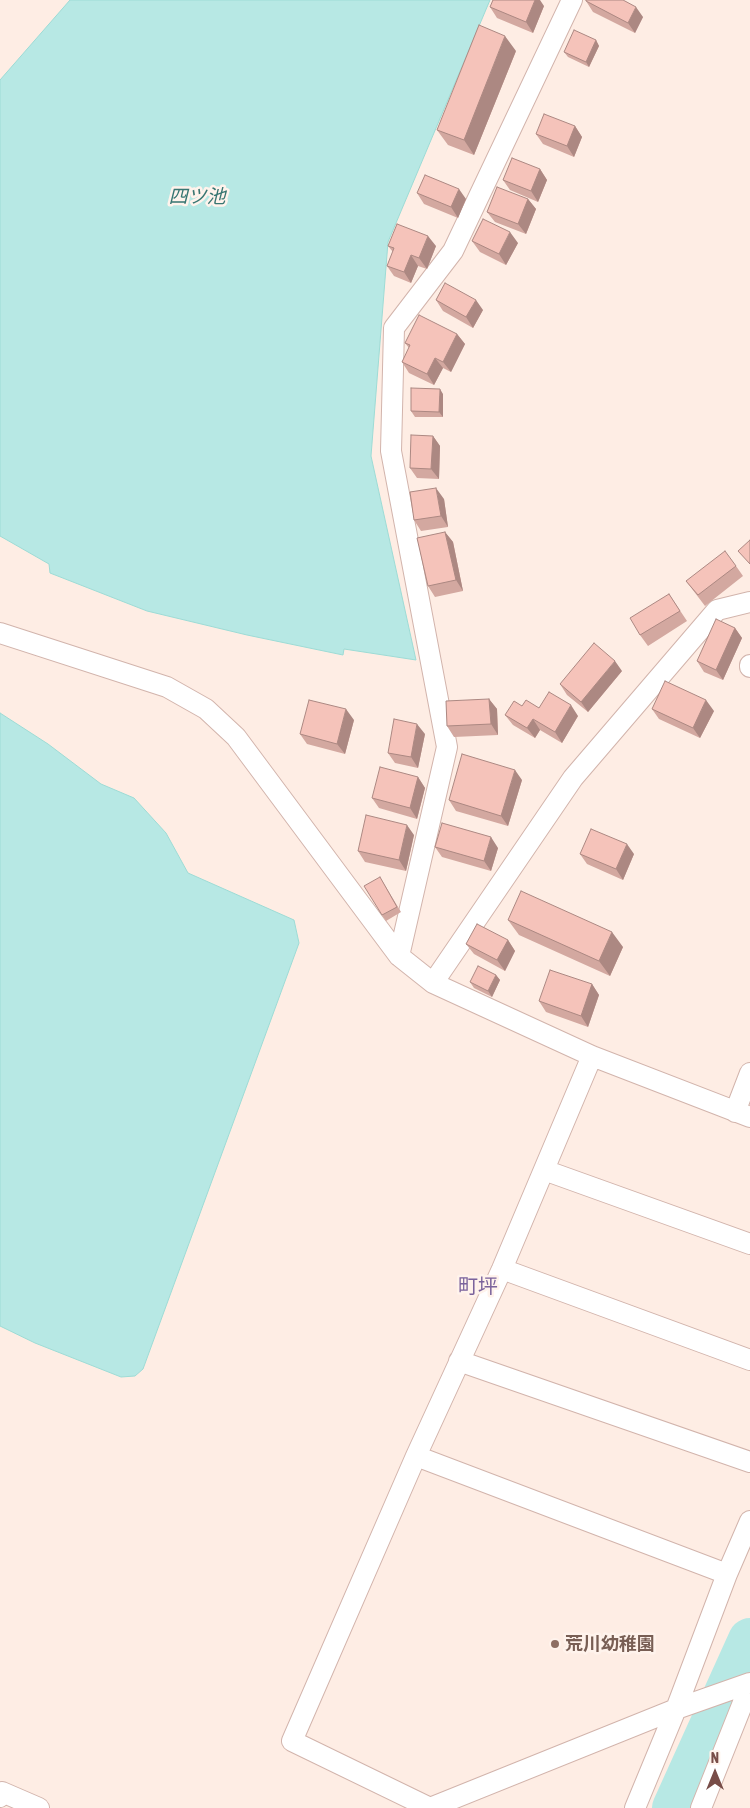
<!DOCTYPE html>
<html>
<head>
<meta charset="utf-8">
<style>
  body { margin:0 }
  #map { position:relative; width:750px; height:1808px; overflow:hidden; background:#feede4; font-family:"Asap Condensed",sans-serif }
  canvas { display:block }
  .north { position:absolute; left:690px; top:1748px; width:50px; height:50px; -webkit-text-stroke:4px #fff3ec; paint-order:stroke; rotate:0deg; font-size:14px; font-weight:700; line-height:20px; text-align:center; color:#784d48 }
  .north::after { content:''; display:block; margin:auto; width:18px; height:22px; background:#784d48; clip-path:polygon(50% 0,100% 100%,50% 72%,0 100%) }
</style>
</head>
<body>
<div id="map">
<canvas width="750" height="1808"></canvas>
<div class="north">N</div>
</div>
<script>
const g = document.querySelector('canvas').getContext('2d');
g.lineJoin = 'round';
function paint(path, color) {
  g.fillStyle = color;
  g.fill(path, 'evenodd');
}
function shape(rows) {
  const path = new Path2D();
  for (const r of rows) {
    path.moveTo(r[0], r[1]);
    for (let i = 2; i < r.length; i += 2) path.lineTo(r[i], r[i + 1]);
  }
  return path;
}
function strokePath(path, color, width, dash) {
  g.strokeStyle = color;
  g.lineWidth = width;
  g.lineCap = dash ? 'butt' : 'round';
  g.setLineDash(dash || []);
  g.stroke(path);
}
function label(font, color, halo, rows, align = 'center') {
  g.font = font + ' "Asap Condensed","Noto Sans JP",sans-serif';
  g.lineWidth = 5;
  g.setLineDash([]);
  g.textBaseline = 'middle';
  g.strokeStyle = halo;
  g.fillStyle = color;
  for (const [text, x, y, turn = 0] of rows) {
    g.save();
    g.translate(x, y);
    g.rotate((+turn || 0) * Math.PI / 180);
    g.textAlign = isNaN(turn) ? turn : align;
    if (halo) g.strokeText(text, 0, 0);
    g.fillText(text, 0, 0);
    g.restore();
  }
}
const water = shape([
  [70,0,490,0,388,242,371,456,416,660,344,649,343,655,247,635,147,611,50,573,49,564,0,536,0,80,70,0],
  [0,713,48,744,101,784,134,798,166,833,188,873,294,920,299,943,143,1369,135,1376,121,1377,35,1343,0,1326,0,713]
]);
paint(water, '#b7e8e4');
strokePath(water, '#9ddbd5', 1);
strokePath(shape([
  [674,1808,750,1640]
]), '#b7e8e4', 44);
const minor = shape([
  [0,633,167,687,206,709,236,737,399,956,433,983,592,1056,750,1117],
  [750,665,750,667],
  [399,956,447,747,391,451,394,328,453,251,572,0],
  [433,983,573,778,717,610,750,602],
  [592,1056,502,1269,416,1456,292,1741,430,1808,676,1709,750,1683],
  [735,1112,750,1073],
  [544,1170,750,1244],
  [502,1269,750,1360],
  [459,1361,750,1462],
  [416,1456,727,1574],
  [0,1797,2,1792,39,1808],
  [635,1808,676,1709,727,1574,750,1521],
  [701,1808,750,1685]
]);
strokePath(minor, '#d2b4ac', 22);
strokePath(minor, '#fff', 20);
paint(shape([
  [586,1,643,17,635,33,593,12],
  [544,6,533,33,497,18,490,7],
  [596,40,599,46,589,67,568,57,564,52],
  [516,51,474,155,448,145,437,130],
  [575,126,582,137,574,157,543,144,536,134],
  [540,169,547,180,538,202,510,190,503,180],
  [417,193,466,199,458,218,424,204],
  [528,199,536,209,526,234,495,222,487,212],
  [472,241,518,243,506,265,480,252],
  [388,246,436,246,427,269,418,266,411,283,394,276,387,266,393,252],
  [436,300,483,310,473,328,443,311],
  [457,334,465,344,451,372,443,368,434,385,409,373,402,362,409,348,405,343],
  [443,394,443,417,415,417,411,411],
  [433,436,440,446,439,479,417,478,410,468],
  [444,499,448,527,421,531,414,520],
  [445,532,453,542,463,591,435,597,428,586],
  [736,566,743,576,705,606,686,581],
  [669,594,687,621,648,646,640,635],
  [735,628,742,638,723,680,704,672,697,661],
  [622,671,588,712,567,695,560,684],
  [489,699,497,709,498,735,454,737,447,726],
  [522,706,539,708,578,716,562,743,540,730,535,738,513,725,505,715],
  [652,709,714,711,700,738,659,719],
  [354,720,345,754,307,744,300,734],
  [425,734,418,768,395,763,388,753],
  [418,777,425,788,417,819,379,808,372,798],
  [522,780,508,826,456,811,449,800],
  [414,835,406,871,365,862,358,851],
  [435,847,498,848,491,871,442,857],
  [580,854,634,854,623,880,587,864],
  [380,877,401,912,386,921,382,915],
  [508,920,623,947,610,976,519,935],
  [508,940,515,951,505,971,474,954,466,944],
  [496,975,500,980,492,997,474,988,470,982],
  [592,984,599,995,588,1027,546,1012,539,1001]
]), '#d3a8a0');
paint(shape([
  [535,0,540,0,544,6,533,33,526,22],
  [636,7,643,17,635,33,628,23],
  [505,36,516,51,474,155,464,140],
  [596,40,599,46,589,67,586,62],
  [575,126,582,137,574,157,567,146],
  [540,169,547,180,538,202,531,191],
  [459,189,466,199,458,218,451,207],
  [528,199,536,209,526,234,518,224],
  [510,232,518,243,506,265,499,254],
  [428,236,436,246,427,269,419,258],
  [411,255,418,266,411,283,404,272],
  [476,300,483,310,473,328,466,317],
  [457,334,465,344,451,372,443,362],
  [435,358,443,368,434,385,427,374],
  [440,389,443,394,443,417,439,412],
  [433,436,440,446,439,479,431,469],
  [436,488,444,499,448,527,441,516],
  [445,532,453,542,463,591,456,580],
  [735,628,742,638,723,680,716,670],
  [615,661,622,671,588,712,581,702],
  [489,699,497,709,498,735,491,724],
  [706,700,714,711,700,738,693,728],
  [571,705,578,716,562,743,555,732],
  [346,709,354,720,345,754,337,744],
  [533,719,540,730,535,738,527,728],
  [417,724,425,734,418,768,411,757],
  [515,770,522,780,508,826,501,816],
  [418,777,425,788,417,819,410,808],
  [407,825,414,835,406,871,399,860],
  [491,837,498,848,491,871,484,861],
  [627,844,634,854,623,880,616,869],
  [612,932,623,947,610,976,599,961],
  [508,940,515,951,505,971,497,960],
  [496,975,500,980,492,997,488,991],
  [592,984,599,995,588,1027,581,1016]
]), '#ac8882');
const building = shape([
  [493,0,535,0,526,22,490,7,493,0],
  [586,0,623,0,636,7,628,23,586,1,586,0],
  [479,25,505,36,464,140,437,130,479,25],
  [574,30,596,40,586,62,564,52,574,30],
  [544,114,575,126,567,146,536,134,544,114],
  [512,158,540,169,531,191,503,180,512,158],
  [425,175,459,189,451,207,417,193,425,175],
  [497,187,528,199,518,224,487,212,497,187],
  [483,219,510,232,499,254,472,241,483,219],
  [397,224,428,236,419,258,411,255,404,272,387,266,394,248,388,246,397,224],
  [445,283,476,300,466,317,436,300,445,283],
  [419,315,457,334,443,362,435,358,427,374,402,362,410,345,405,343,419,315],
  [411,388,440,389,439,412,411,411,411,388],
  [411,435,433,436,431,469,410,468,411,435],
  [436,488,441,516,414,520,410,492,436,488],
  [445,532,456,580,428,586,417,538,445,532],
  [750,540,750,564,738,551,750,540],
  [725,551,736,566,698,595,686,581,725,551],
  [669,594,680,611,640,635,630,618,669,594],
  [716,619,735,628,716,670,697,661,716,619],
  [594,643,615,661,581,702,560,684,594,643],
  [665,681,706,700,693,728,652,709,665,681],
  [549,692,571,705,555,732,533,719,527,728,505,715,514,701,522,706,526,700,539,708,549,692],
  [489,699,491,724,447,726,446,701,489,699],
  [309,700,346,709,337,744,300,734,309,700],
  [394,719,417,724,411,757,388,753,394,719],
  [462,754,515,770,501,816,449,800,462,754],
  [380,767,418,777,410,808,372,798,380,767],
  [366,815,407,825,399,860,358,851,366,815],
  [442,823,491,837,484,861,435,847,442,823],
  [591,829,627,844,616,869,580,854,591,829],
  [380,877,397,907,382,915,364,886,380,877],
  [521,891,612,932,599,961,508,920,521,891],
  [477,924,508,940,497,960,466,944,477,924],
  [478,966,496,975,488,991,470,982,478,966],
  [550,970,592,984,581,1016,539,1001,550,970]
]);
paint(building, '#f5c3ba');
strokePath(building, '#ac8882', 1);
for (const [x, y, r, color] of [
  [555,1644,5,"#8d6e63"]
]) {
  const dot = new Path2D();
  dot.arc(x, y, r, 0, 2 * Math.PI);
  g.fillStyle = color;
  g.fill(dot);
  strokePath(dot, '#fff3ec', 2);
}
label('bold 18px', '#785e54', '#fff3ec', [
  ["荒川幼稚園",565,1644]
], 'left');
label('italic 19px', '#387672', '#fff3ec', [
  ["四ツ池",197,197]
]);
label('20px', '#7b639c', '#fff3ec', [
  ["町坪",478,1287]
]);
</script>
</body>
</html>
